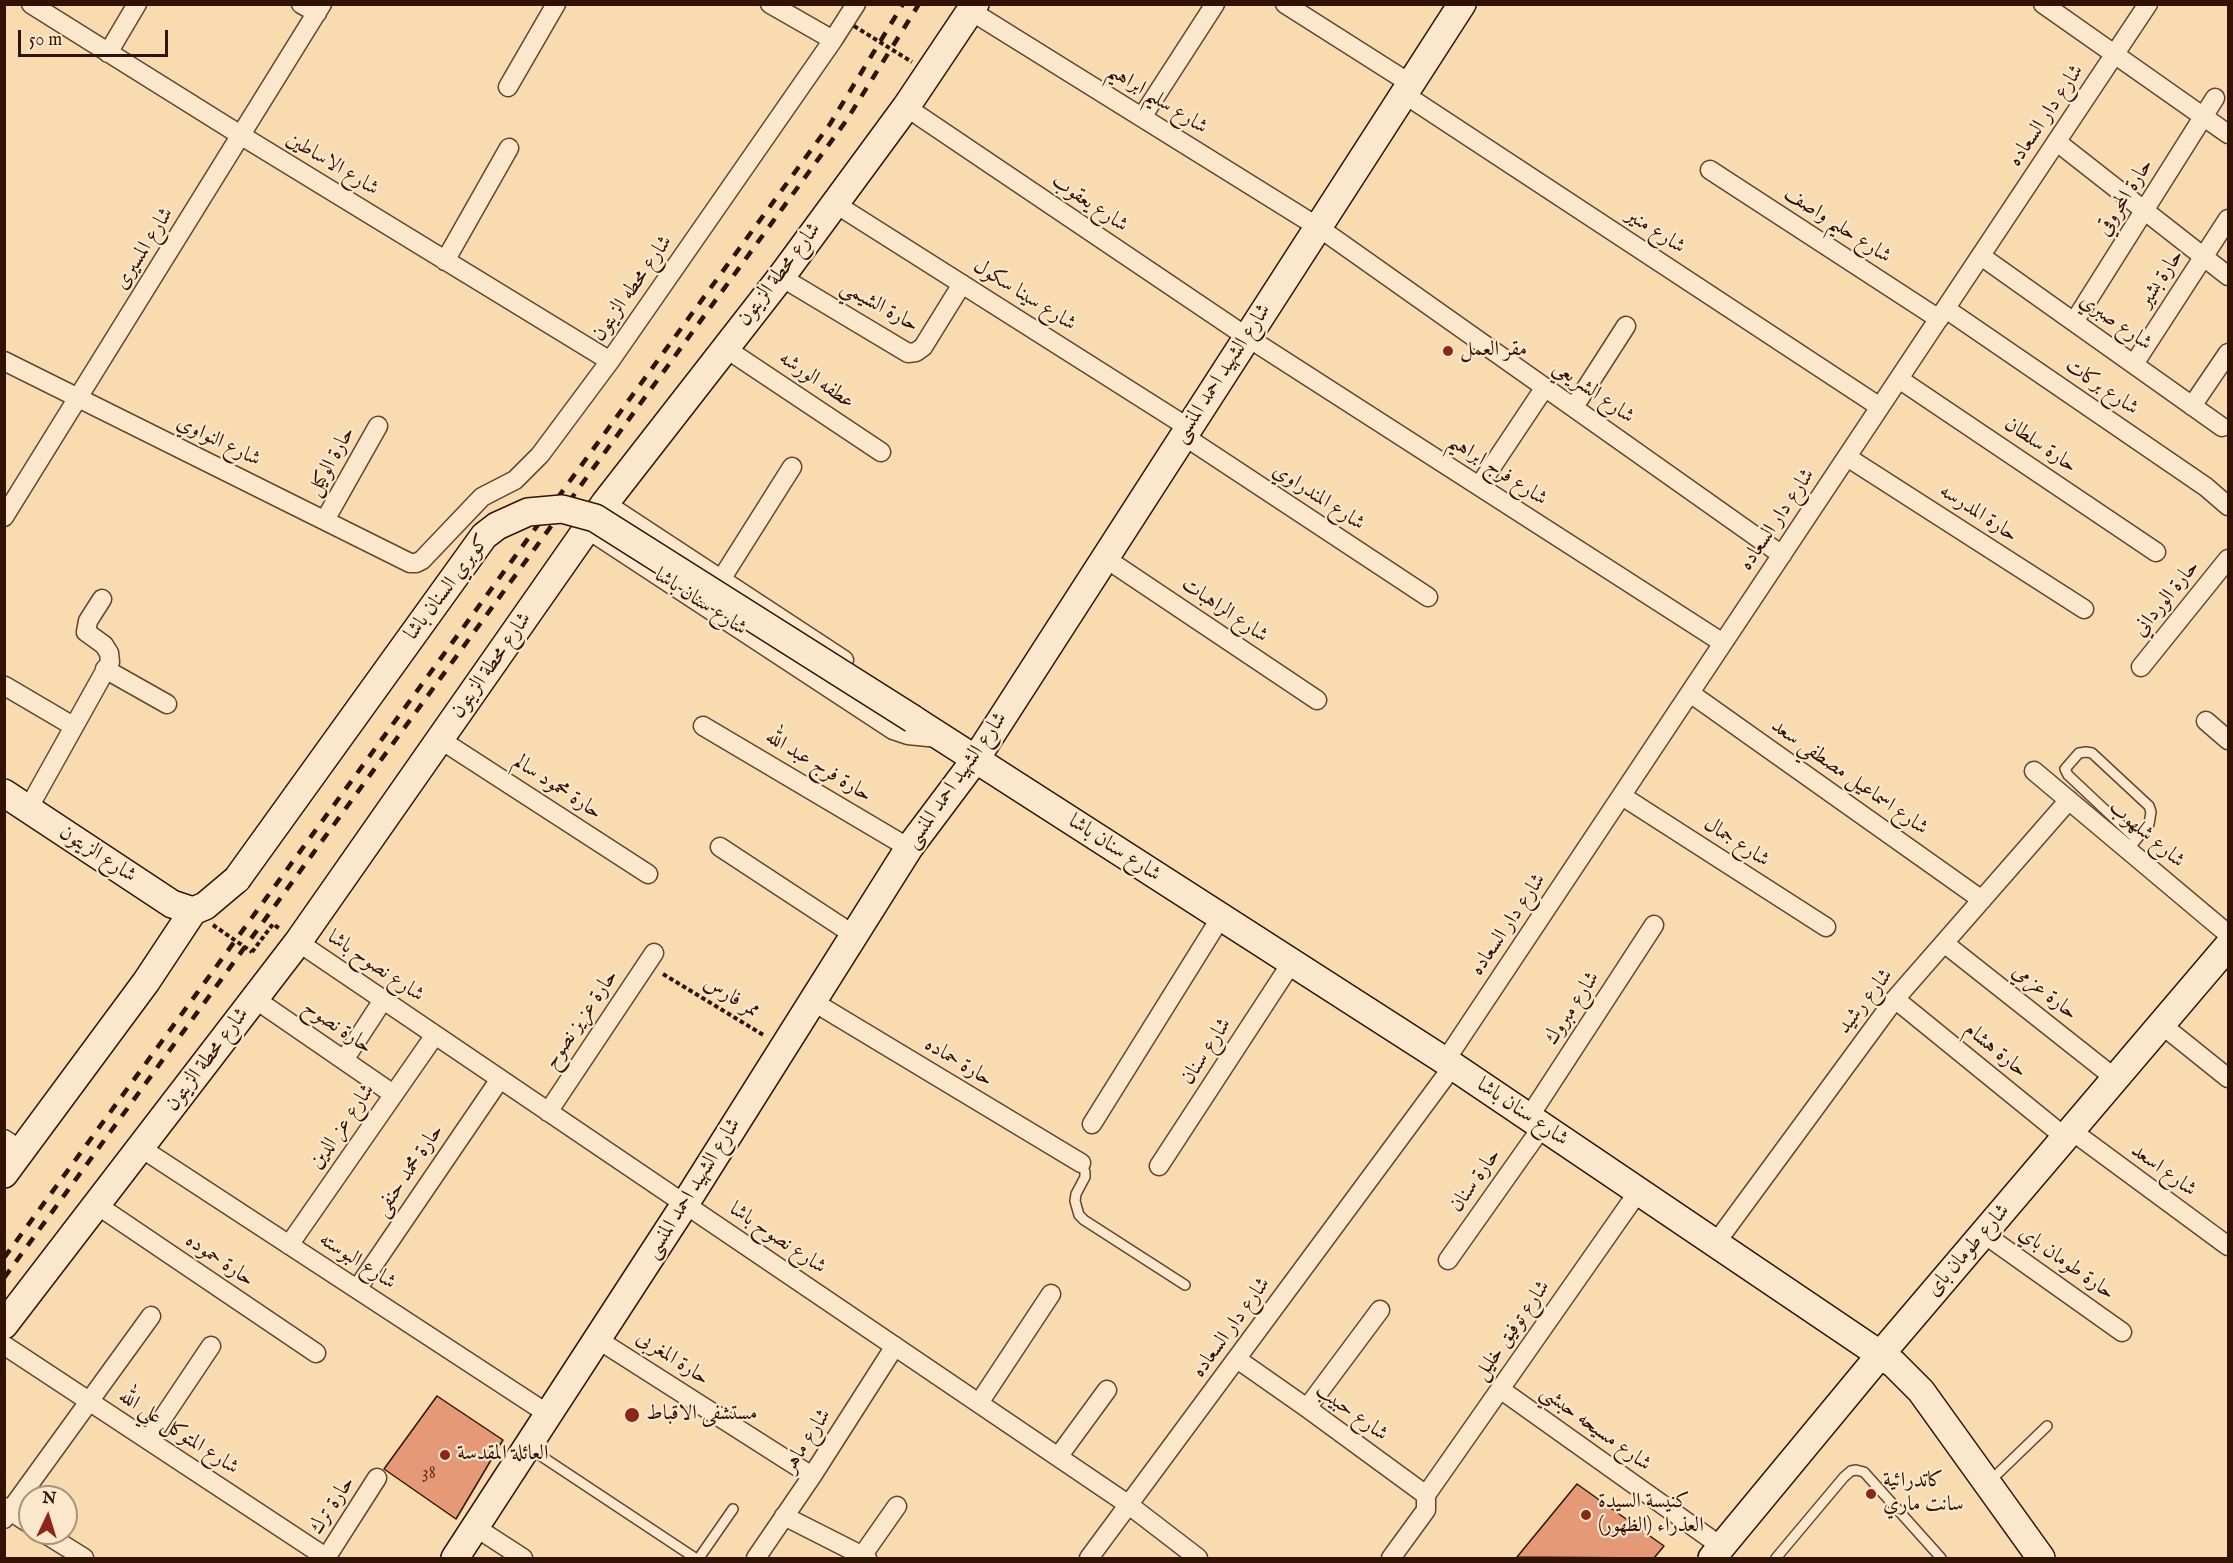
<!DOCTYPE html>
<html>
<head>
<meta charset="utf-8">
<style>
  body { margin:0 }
  #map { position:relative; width:2233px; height:1563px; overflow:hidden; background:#f9dbb0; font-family:"IM FELL English",serif }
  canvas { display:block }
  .frame { position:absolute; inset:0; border:6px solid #321203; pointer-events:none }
  .north { position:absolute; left:18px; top:1485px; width:60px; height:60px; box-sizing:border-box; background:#fbe8cc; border:2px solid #ab927c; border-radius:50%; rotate:4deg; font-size:16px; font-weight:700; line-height:24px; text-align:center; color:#321203 }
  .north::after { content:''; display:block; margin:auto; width:21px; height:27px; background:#8f2418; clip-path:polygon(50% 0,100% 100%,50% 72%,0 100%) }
  .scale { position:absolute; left:18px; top:30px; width:150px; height:27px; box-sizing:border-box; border:3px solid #321203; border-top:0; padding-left:8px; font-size:18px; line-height:21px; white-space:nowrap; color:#321203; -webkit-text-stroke:4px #fbe8cc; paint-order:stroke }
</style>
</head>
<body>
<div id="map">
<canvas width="2233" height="1563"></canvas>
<div class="frame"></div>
<div class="north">N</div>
<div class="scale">50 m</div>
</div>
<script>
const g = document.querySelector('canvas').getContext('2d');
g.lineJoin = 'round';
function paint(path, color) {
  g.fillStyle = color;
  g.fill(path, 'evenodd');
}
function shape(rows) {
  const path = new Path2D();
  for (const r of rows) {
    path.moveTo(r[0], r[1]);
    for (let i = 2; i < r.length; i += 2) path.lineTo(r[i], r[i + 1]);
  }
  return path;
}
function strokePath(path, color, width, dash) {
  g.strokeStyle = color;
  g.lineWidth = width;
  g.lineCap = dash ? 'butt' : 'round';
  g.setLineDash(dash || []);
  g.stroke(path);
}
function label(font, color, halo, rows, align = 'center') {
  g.font = font + ' "IM FELL English",Amiri,serif';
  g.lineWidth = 4.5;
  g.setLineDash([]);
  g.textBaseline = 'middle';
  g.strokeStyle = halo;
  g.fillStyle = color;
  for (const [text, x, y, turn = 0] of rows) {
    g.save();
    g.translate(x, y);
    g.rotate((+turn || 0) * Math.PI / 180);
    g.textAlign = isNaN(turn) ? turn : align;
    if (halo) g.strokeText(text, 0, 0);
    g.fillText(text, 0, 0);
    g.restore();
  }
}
const building = shape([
  [437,1396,503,1440,456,1519,384,1469,437,1396],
  [1577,1484,1664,1546,1654,1558,1517,1557,1577,1484]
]);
paint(building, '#e59976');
strokePath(building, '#321203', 1.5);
const lane = shape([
  [2128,850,2149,824,2151,812,2149,806,2092,753,2086,752,2079,753,2065,769,2068,775,2136,839],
  [1081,1163,1085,1172,1085,1177,1076,1194,1075,1201,1079,1215,1084,1220,1185,1285],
  [529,1448,695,1558],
  [1989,1482,2047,1426],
  [699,1558,733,1509],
  [1776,1558,1844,1477,1851,1471,1856,1470,1864,1472,1941,1558]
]);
const street = shape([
  [31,4,242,136,610,361],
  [301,4,317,13],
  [770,4,833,40],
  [1285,4,1411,84],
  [2043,4,2228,134],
  [971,11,1318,227,1782,555],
  [108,53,137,4],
  [508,87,556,4],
  [1404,94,1880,407],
  [906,107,1247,337,1723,643],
  [1142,117,1215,4],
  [2057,142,2228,276],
  [1710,170,1939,319],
  [834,203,1189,428],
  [1981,256,2222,427],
  [445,261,509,148],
  [781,277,908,353,916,352,923,347,962,284],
  [1946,309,2206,487,2228,506],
  [2074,322,2215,98],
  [725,348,881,452],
  [4,361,410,563,416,563,422,560,482,497,515,480,540,455,610,361,833,40,856,4],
  [2134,364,2228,219],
  [1899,379,2156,552],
  [2192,406,2228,353],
  [1574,407,1626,326],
  [1184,436,1428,597],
  [1847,457,2084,609],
  [1479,486,1545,387],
  [605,503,844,660],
  [4,517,322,4],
  [325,520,378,426],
  [587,529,893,730,908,735,938,738],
  [1105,558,1317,700],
  [722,578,792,467],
  [2141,667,2228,559],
  [105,669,167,704],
  [5,686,73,726],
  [1690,693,1982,900],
  [2206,721,2228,740],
  [703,726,909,848],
  [441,740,648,874],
  [2034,771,2228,934],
  [1622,796,1826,927],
  [28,809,110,662,109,653,104,645,86,632,88,621,102,599],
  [720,847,854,935],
  [298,942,1129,1505,1198,1558],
  [1944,943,2116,1079],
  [255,999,393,1094],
  [1895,999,2066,1138],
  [812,1001,1081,1163],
  [2162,1025,2228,1078],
  [344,1060,383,1000],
  [1445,1061,2148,4],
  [548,1112,654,953],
  [1529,1117,1654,925],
  [1092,1124,1221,917],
  [2072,1131,2228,1246],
  [4,1139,22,1151],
  [141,1148,548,1414],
  [1159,1166,1292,962],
  [97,1205,316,1353],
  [1984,1234,2122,1332],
  [1715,1244,1895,999,2069,800],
  [289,1245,435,1035],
  [1448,1260,1542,1127],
  [357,1289,500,1079],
  [597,1339,812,1476],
  [4,1345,327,1558],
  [1237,1359,1307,1408,1426,1495,1426,1510,1391,1558],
  [1500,1389,1722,1547],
  [979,1403,1051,1294],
  [1307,1408,1380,1310],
  [148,1440,211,1346],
  [1058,1457,1107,1390],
  [1426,1495,1638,1192],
  [4,1507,30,1524],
  [784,1516,867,1558],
  [4,1519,151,1316],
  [475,1527,523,1558],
  [44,1533,84,1558],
  [862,1556,897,1506],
  [326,1558,377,1478],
  [756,1558,812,1476,895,1346],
  [1089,1558,1453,1066]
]);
const secondary = shape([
  [913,719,1453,1066,1894,1364,1921,1391,2041,1558],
  [4,793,172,904,193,911],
  [193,911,205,906,237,879],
  [4,1174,146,982,193,911],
  [4,1325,298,942,605,503,781,277,906,107,975,4],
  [455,1558,685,1204,909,848,975,760,1462,4],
  [1712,1558,1880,1355,2228,946]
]);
strokePath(lane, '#64442e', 12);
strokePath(street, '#64442e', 21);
strokePath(secondary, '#321203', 30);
strokePath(shape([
  [252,952,273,924,280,929],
  [663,974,765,1036]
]), '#321203', 4, [4.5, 3]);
strokePath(lane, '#fbe8cc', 9);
strokePath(street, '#fbe8cc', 18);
strokePath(secondary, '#fbe8cc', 27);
strokePath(shape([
  [4,1258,830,124,903,4],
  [4,1278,846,121,919,4]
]), '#321203', 4.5, [10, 10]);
const secondaryBridge = shape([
  [237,879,484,536,497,526,528,512,562,509,595,518,913,719]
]);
strokePath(secondaryBridge, '#321203', 30, []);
strokePath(shape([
  [854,26,912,62],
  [213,925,252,952]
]), '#321203', 4, [4.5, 3]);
strokePath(secondaryBridge, '#fbe8cc', 27);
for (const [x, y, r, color] of [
  [1448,351,6,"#8f2418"],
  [632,1415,8,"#8f2418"],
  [445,1455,6,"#8f2418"],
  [1871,1494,6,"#8f2418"],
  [1586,1515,6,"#8f2418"]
]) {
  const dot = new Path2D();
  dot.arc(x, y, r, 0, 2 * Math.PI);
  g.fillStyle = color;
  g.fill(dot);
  strokePath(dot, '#fbe8cc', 2);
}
label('18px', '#5f3420', null, [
  ["38",429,1474]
]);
label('21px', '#321203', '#fbe8cc', [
  ["شارع سليم ابراهيم",1157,100,32],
  ["شارع دار السعاده",2047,116,-56],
  ["شارع الاساطين",332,165,31],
  ["حارة المحروقي",2126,198,-58],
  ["شارع يعقوب",1089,204,34],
  ["شارع حليم واصف",1837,226,33],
  ["شارع منير",1655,232,33],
  ["شارع المسيرى",145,249,-58],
  ["شارع محطة الزيتون",780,275,-53],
  ["حارة بشير",2162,279,-57],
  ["شارع محطه الزيتون",633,289,-55],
  ["شارع سينا سكول",1024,296,32],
  ["حارة الشيمي",879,307,29],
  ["شارع صبري",2115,323,35],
  ["شارع الشهيد احمد المنسى",1223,374,-57],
  ["عطفه الورشه",816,381,34],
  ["شارع بركات",2101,388,34],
  ["شارع الشريعي",1593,393,35],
  ["شارع النواوي",218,442,26],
  ["حارة سلطان",2040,446,34],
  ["حارة الوكيل",332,462,-61],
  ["شارع فرج ابراهيم",1497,471,33],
  ["شارع المندراوي",1318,498,33],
  ["حارة المدرسه",1978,514,33],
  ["شارع دار السعاده",1778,520,-56],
  ["كوبري السنان باشا",448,588,-53],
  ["حارة الورداني",2167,599,-51],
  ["شارع سنان باشا",700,603,33],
  ["شارع الراهبات",1224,611,34],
  ["شارع محطة الزيتون",492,666,-55],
  ["حارة فرج عبد الله",818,767,31],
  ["شارع اسماعيل مصطفي سعد",1849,778,35],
  ["شارع الشهيد احمد المنسى",957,781,-55],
  ["حارة محمود سالم",557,788,33],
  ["شارع شلهوب",2146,835,40],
  ["شارع جمال",1736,843,33],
  ["شارع سنان باشا",1114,849,33],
  ["شارع الزيتون",97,855,33],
  ["شارع دار السعاده",1509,925,-56],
  ["شارع نصوح باشا",375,967,34],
  ["حارة عزمي",2044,993,38],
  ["ممر فارس",731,998,31],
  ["شارع رشيد",1866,1002,-52],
  ["شارع مبروك",1573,1009,-57],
  ["حارة عزيز نصوح",582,1020,-56],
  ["حارة نصوح",337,1028,34],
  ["حارة هشام",1995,1051,39],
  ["شارع سنان",1207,1052,-57],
  ["شارع محطة الزيتون",208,1060,-53],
  ["حارة حماده",958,1063,31],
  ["شارع سنان باشا",1522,1113,34],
  ["شارع عز الدين",343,1127,-55],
  ["حارة محمد حنفى",410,1171,-56],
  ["شارع اسعد",2163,1171,36],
  ["حارة سنان",1476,1181,-55],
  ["شارع الشهيد احمد المنسى",694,1189,-58],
  ["شارع نصوح باشا",777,1239,34],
  ["شارع طومان باى",1969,1251,-49],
  ["حارة حموده",219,1261,34],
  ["شارع البوسته",357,1262,33],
  ["حارة طومان باي",2066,1264,35],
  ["شارع دار السعاده",1232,1328,-54],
  ["شارع توفيق خليل",1513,1331,-55],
  ["حارة المغربى",672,1359,33],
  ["شارع حبيب",1351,1413,36],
  ["شارع مسيحه حبشي",1595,1429,36],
  ["شارع المتوكل علي الله",178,1433,33],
  ["شارع ماهر",808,1441,-57],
  ["حارة ترك",333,1506,-57]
]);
label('21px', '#321203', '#fbe8cc', [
  ["مقر العمل",1460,351],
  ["مستشفى الاقباط",646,1415],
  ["العائلة المقدسة",457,1455],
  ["كاتدرائية",1883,1482],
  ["سانت ماري",1883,1506],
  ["كنيسة السيدة",1598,1503],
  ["العذراء (الظهور)",1598,1527]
], 'left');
</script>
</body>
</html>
